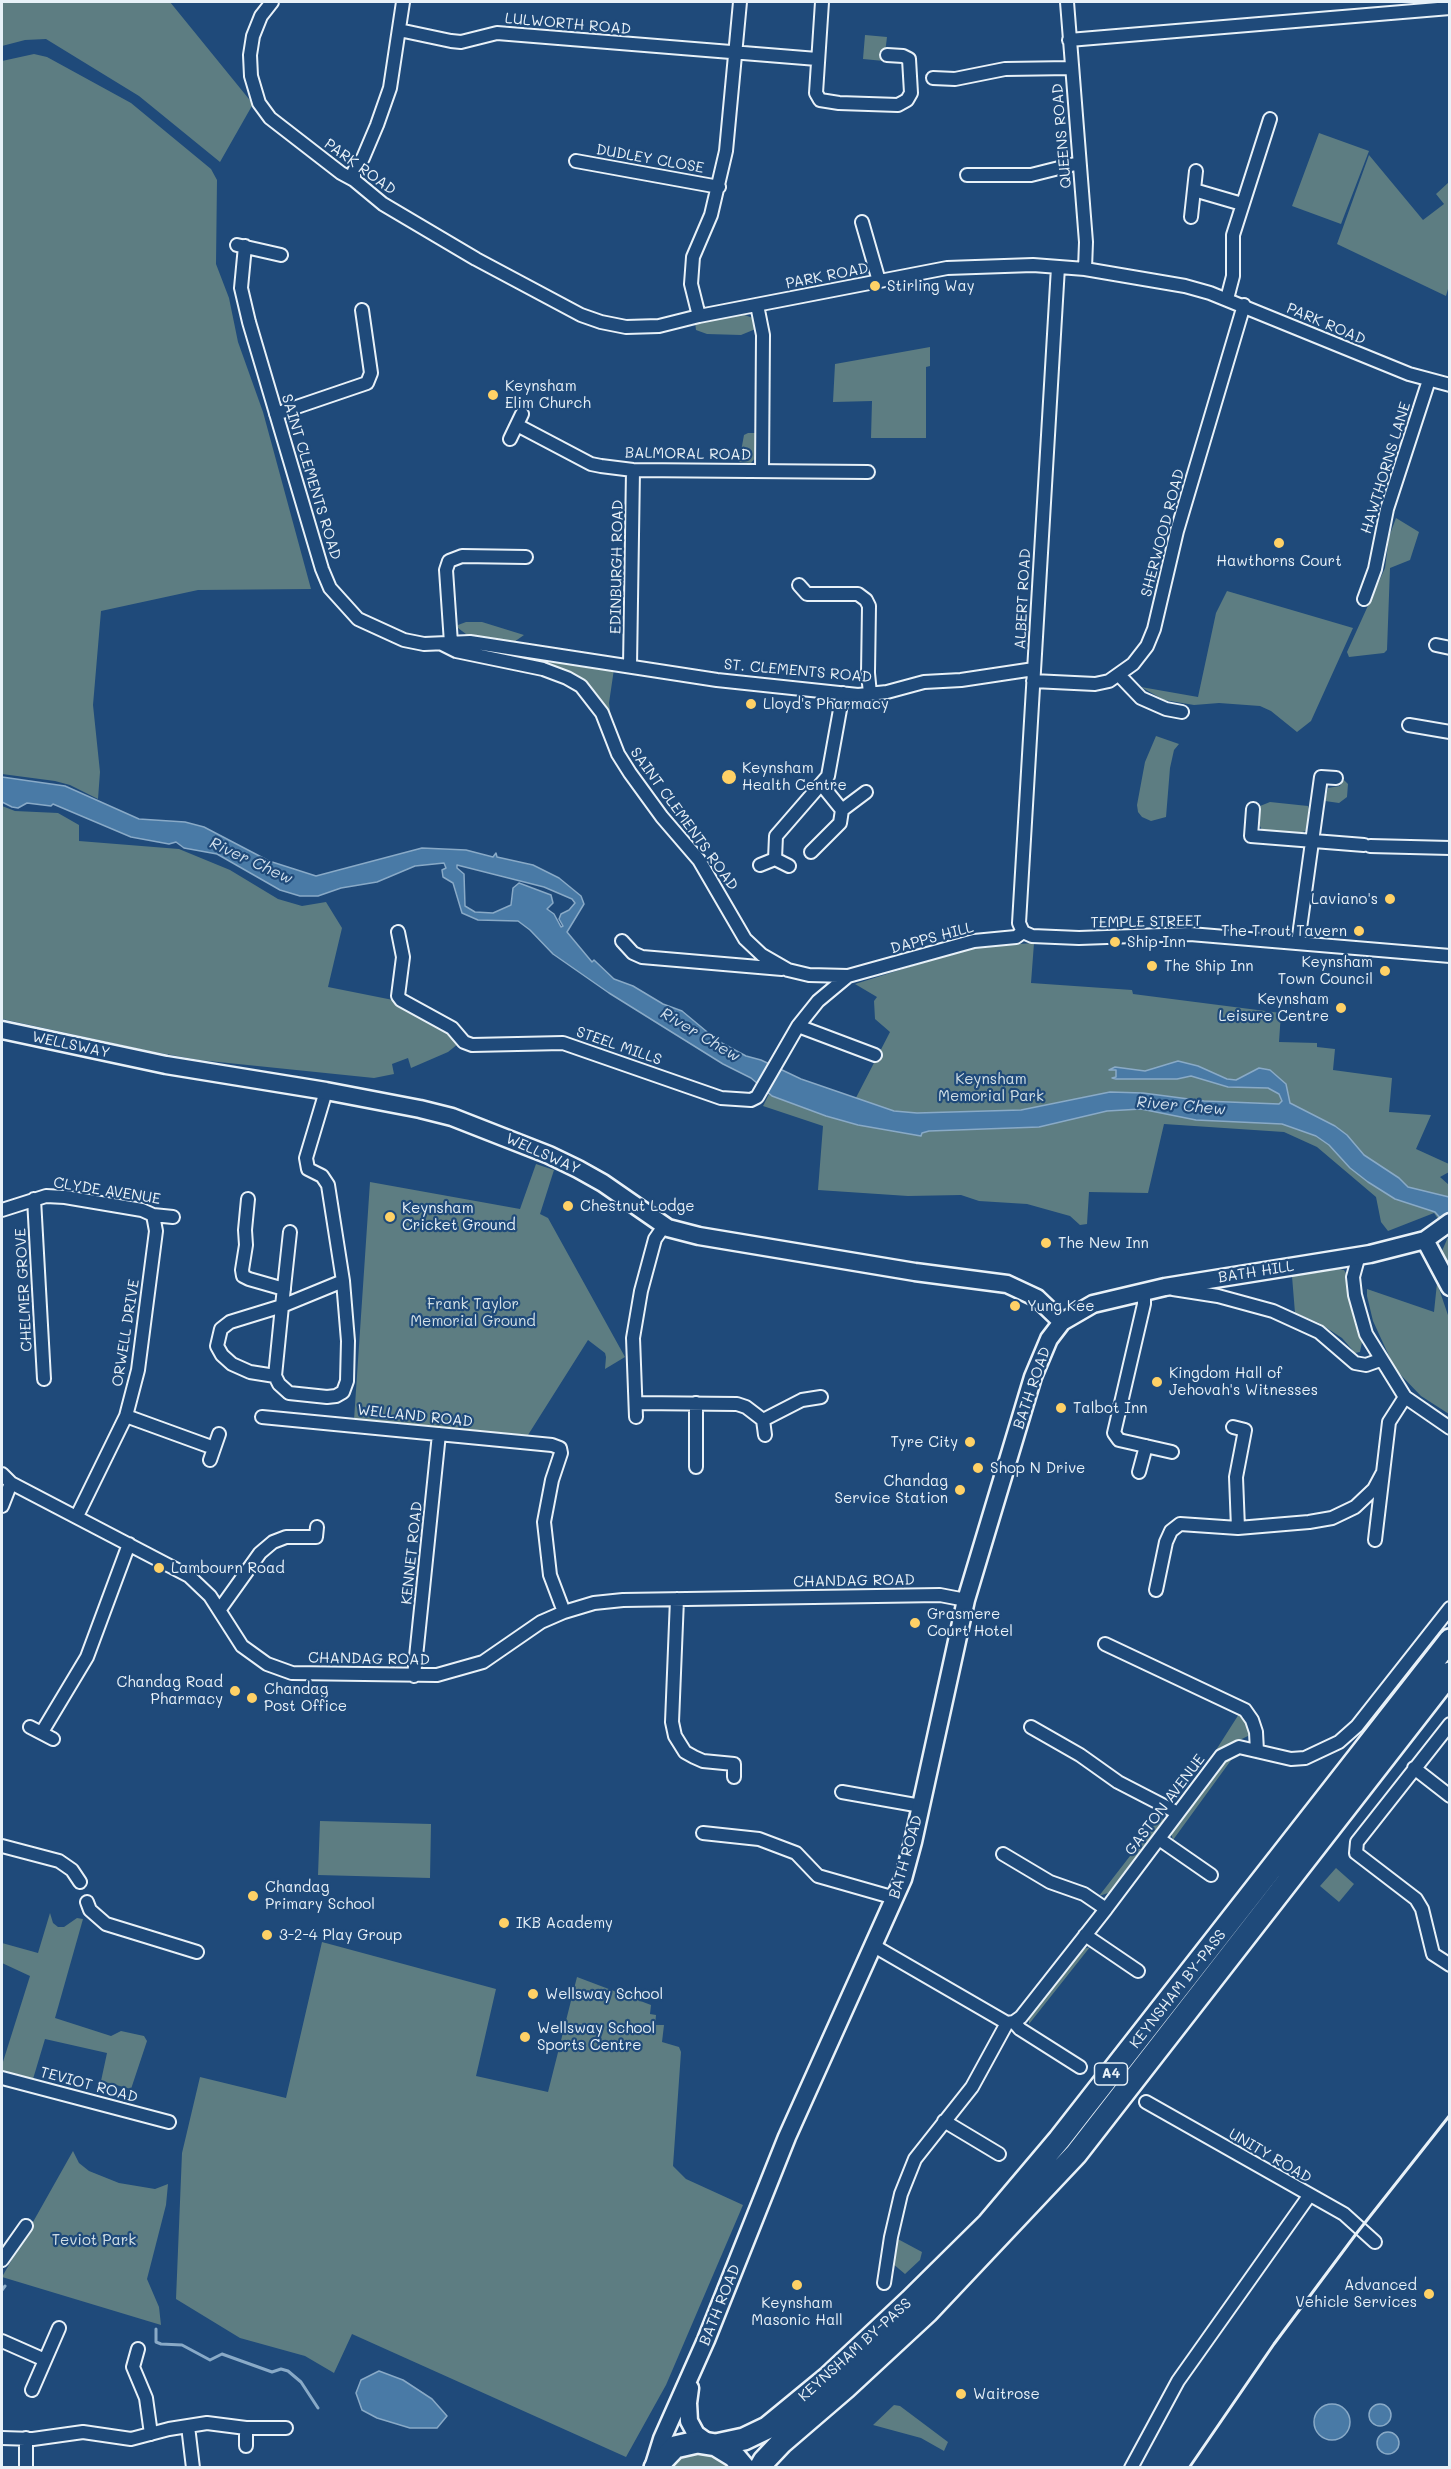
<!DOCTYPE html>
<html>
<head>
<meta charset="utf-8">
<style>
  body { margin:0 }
  #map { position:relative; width:1451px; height:2469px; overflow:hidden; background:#1f4a7a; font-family:Mali,sans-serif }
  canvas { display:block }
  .frame { position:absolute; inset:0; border:3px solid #e8f1f8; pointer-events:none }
</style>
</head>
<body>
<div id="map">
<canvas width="1451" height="2469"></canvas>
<div class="frame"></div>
</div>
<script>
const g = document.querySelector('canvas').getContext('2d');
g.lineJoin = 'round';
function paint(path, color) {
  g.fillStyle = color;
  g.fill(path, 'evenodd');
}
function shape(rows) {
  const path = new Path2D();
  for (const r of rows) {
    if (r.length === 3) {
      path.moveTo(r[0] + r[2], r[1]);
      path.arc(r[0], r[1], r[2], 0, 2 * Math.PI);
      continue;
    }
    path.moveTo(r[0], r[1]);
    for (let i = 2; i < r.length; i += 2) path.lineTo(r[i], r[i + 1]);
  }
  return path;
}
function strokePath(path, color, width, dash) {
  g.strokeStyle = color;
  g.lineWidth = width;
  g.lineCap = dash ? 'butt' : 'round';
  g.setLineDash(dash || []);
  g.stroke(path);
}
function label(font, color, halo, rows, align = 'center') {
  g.font = font + ' Mali,sans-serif';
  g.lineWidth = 4.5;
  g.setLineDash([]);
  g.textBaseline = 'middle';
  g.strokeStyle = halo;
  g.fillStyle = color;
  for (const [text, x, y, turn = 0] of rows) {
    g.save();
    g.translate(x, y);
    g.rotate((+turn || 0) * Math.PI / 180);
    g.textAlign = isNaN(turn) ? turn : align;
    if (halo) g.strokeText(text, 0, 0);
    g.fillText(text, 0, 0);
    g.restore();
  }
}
paint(shape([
  [2,2,170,2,253,104,220,162,139,96,46,39,25,40,2,46],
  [865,35,887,37,884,61,863,59],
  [34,54,47,57,131,103,211,169,217,180,216,264,229,298,238,342,263,412,311,589,198,590,101,611,93,705,100,772,98,799,70,785,55,781,2,774,2,61],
  [1319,133,1369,151,1341,224,1292,206],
  [1369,155,1423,220,1444,204,1436,194,1449,182,1450,282,1446,296,1337,244],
  [739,313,753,318,758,328,741,335,707,334,696,330,695,322],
  [930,347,930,366,926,367,926,438,871,438,872,401,833,402,835,364],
  [748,433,758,433,756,457,751,463,739,462,744,435],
  [1396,518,1419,532,1410,560,1390,568,1387,650,1384,653,1349,657,1347,652,1385,568,1389,537],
  [1227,591,1353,628,1311,721,1297,732,1271,711,1260,706,1219,703,1194,705,1164,700,1141,687,1198,697,1216,613],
  [466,622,482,622,524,635,514,642,470,637,458,628,458,625],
  [465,646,614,669,609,703,611,718,593,691,580,681,464,652],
  [1156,736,1179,744,1174,750,1170,768,1166,817,1151,821,1142,817,1138,812,1137,805,1145,762],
  [1343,779,1348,784,1347,797,1339,803,1325,801,1328,788,1340,786],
  [1270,802,1308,806,1310,812,1308,830,1300,833,1262,830,1259,824,1260,806],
  [2,806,15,811,58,813,79,825,79,841,179,849,230,870,278,899,302,906,326,902,342,928,328,987,393,1000,456,1034,458,1044,448,1052,411,1068,408,1058,392,1064,394,1074,374,1078,199,1060,149,1051,2,1019],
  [1034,943,1031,983,1132,990,1133,994,1281,1013,1279,1042,1317,1043,1317,1047,1335,1049,1333,1070,1392,1078,1389,1112,1431,1115,1416,1149,1449,1164,1449,1172,1440,1177,1449,1185,1449,1274,1441,1253,1449,1235,1434,1213,1388,1231,1381,1222,1376,1197,1317,1147,1284,1132,1164,1124,1148,1193,1089,1192,1087,1224,1080,1225,1070,1216,1027,1204,979,1201,961,1195,908,1196,818,1190,823,1126,763,1106,769,1094,845,1119,890,1032,875,1019,874,1001,877,997,855,984,973,947],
  [536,1164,554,1170,540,1214,548,1218,625,1357,605,1369,606,1357,605,1353,588,1340,528,1435,354,1420,370,1182,520,1209],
  [1339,1269,1344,1270,1348,1276,1363,1337,1360,1352,1355,1353,1342,1338,1319,1323,1295,1313,1292,1276],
  [1437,1283,1449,1318,1449,1414,1421,1396,1395,1369,1373,1321,1367,1296,1367,1289,1434,1312],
  [1239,1714,1249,1727,1248,1736,1225,1747,1209,1761],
  [1237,1752,1173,1840,1171,1833,1174,1827,1222,1763],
  [1161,1816,1163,1820,1161,1828,1115,1888,1108,1893,1099,1896],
  [320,1821,431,1824,430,1878,318,1875],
  [1336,1868,1354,1884,1339,1902,1320,1886],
  [50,1913,53,1923,58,1927,64,1927,77,1918,83,1919,55,2018,111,2036,121,2031,144,2036,147,2041,131,2089,101,2081,107,2053,45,2039,33,2079,2,2071,2,2065,30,1976,2,1963,2,1943,38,1953],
  [322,1942,496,1989,476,2076,548,2092,577,1977,651,2005,650,2014,656,2015,655,2025,664,2025,662,2042,679,2047,681,2052,673,2166,686,2179,743,2205,666,2385,626,2457,352,2334,334,2373,305,2356,240,2338,176,2299,182,2153,200,2077,286,2098],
  [1090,1947,1029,2024,1029,2016,1080,1950],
  [73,2151,79,2163,89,2171,119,2183,155,2189,168,2184,166,2205,147,2279,159,2307,161,2325,2,2277],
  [894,2237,922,2252,920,2260,905,2274,892,2263],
  [894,2405,900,2406,948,2442,944,2451,921,2438,873,2425],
  [691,2452,713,2454,734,2468,665,2468,672,2461]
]), '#5d7d82');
const water = shape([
  [2,777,65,786,139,819,185,822,204,827,269,861,316,876,422,848,466,850,493,857,496,853,497,857,533,865,559,878,581,896,584,904,567,932,592,962,594,960,614,979,633,986,663,1004,682,1011,718,1041,746,1056,761,1060,801,1079,894,1111,917,1113,1021,1110,1110,1092,1143,1093,1204,1101,1279,1104,1282,1101,1279,1094,1268,1088,1228,1087,1191,1076,1177,1079,1116,1079,1112,1078,1116,1077,1116,1070,1109,1070,1115,1067,1145,1071,1178,1061,1198,1066,1227,1079,1236,1080,1259,1068,1270,1070,1286,1084,1290,1103,1335,1126,1347,1135,1364,1155,1399,1178,1408,1187,1449,1197,1449,1228,1435,1212,1395,1199,1368,1182,1350,1168,1329,1145,1316,1136,1282,1124,1196,1120,1141,1109,1107,1111,1039,1127,929,1131,922,1133,921,1136,858,1125,826,1116,772,1096,751,1078,723,1064,609,993,553,954,530,930,518,921,478,920,462,913,453,883,443,877,442,870,446,868,444,863,415,866,377,882,341,888,318,896,300,896,280,890,217,854,184,848,176,842,169,844,131,837,53,804,51,806,27,803,18,808,12,807,2,802,2,777],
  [457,865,544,887,572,899,575,903,569,910,561,914,559,919,563,926,561,927,554,914,547,909,553,903,551,895,519,883,513,888,511,905,493,913,475,912,465,906,464,874,457,868,457,865],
  [379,2371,403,2380,432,2399,447,2416,437,2428,410,2428,377,2418,362,2410,356,2393,361,2380,379,2371],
  [1332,2422,18],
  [1380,2415,11],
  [1388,2443,11]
]);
paint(water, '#497aa6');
strokePath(water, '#89aac7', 1.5);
strokePath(shape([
  [2,2290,5,2286],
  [156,2329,156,2342,161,2344,182,2345,210,2360,222,2354,272,2372,281,2369,288,2371,301,2382,318,2408]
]), '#89aac7', 3);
const street = shape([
  [272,2,261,16,253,36,250,55,251,76,259,103,270,118,341,173,354,180,383,204,476,259,581,315,601,322,626,327,659,326,699,316,947,268,1033,265,1085,269,1185,286,1210,293,1409,374,1450,385],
  [822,2,816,93,820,100,839,103,898,105,907,100,911,93,909,59,903,56,887,55],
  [1067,2,1086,242,1085,269],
  [399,30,451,41,461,42,497,33,817,59],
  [1069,40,1450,8],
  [933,78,955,79,1005,69,1071,68],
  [576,161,719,187],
  [967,175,1031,175,1079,163],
  [354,180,354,171,363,158,377,125,390,88,403,2],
  [1194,190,1242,204],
  [1191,217,1196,171],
  [862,222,879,281],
  [237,245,281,255],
  [245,246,241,288,249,322,322,569,330,588,358,619,404,640,424,644,470,642,717,680,858,695,887,692,924,682,961,680,1034,669],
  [1227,299,1233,276,1233,235,1270,119],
  [757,305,763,335,762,470],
  [699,316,691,284,693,257,711,215,726,151,740,2],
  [276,414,367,383,371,373,362,310],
  [517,425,591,464,601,466,633,470,868,472],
  [510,439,522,414],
  [799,585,807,594,858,594,866,600,869,606,868,673,870,694],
  [1364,599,1375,569,1387,509,1429,380],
  [451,643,446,570,449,561,462,556,526,557],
  [442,644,456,651,543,669,567,678,581,686,602,713,618,754,630,773,662,817,699,860,745,939,762,955,788,970,809,975,848,976,974,941,1016,937,1023,932],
  [1436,645,1450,648],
  [630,666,633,470],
  [1119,675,1141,698,1166,709,1182,712],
  [1033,681,1095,684,1109,681,1133,664,1147,646,1154,629,1177,531,1244,305],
  [1409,725,1450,732],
  [821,784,842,810],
  [1253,809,1251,836,1364,845],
  [1370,846,1450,848],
  [811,852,840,823,842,810,866,792],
  [775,859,776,836,828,776,843,693],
  [760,865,775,859,789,866],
  [398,932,403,957,398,996,401,1000,452,1028,464,1042,472,1045,563,1043,721,1098,751,1100,757,1097,798,1026,818,1001,848,976],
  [1023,932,1019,923,1058,267],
  [1023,932,1032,936,1079,938,1190,934,1450,956],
  [622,941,633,953,642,957,782,969],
  [1298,943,1321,777,1336,778],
  [798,1026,875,1055],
  [34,1199,44,1379],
  [248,1199,245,1230,246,1245,242,1270,243,1276,249,1279,284,1289],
  [2,1210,46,1196,65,1197,142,1210,153,1215,173,1217],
  [290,1232,282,1306,230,1322,221,1329,217,1346,222,1355,232,1364,250,1372,275,1376,279,1384,289,1393,327,1397,336,1396,343,1392,347,1381,348,1341,343,1281,328,1185,322,1176,308,1169,306,1158,326,1091],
  [1359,1255,1353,1277,1355,1295,1366,1334,1405,1397,1450,1428],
  [1173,1289,1218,1296,1273,1311,1319,1332,1355,1363,1366,1365,1380,1360],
  [1144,1291,1144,1304,1114,1433,1119,1440,1172,1452],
  [275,1376,282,1306,343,1281],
  [636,1403,737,1404,746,1407,763,1420,802,1400,821,1397],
  [696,1403,696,1467],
  [126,1416,214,1448],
  [262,1417,552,1445,560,1448,561,1453,552,1480,544,1522,550,1575,564,1612],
  [636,1417,633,1338,641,1291,655,1239,664,1226],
  [763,1420,765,1435],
  [1233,1427,1245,1430,1236,1477,1238,1528],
  [210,1460,219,1434],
  [1139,1472,1146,1446],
  [2,1474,11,1483,189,1576,210,1596,242,1646,267,1664,292,1673,437,1675,483,1662,541,1622,564,1612,594,1603,623,1600,940,1595,966,1600],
  [2,1506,11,1483],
  [77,1516,126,1416,138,1370,156,1231,153,1215],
  [1375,1540,1389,1422,1405,1397],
  [1156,1590,1166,1542,1171,1531,1180,1524,1238,1528,1309,1522,1332,1518,1355,1507,1374,1489,1382,1474],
  [677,1599,672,1722,675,1736,685,1752,694,1757,703,1761,734,1764,734,1777],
  [220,1609,260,1553,273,1542,286,1537,316,1537,317,1527],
  [1105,1644,1245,1710,1252,1720,1256,1732,1257,1751],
  [414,1676,439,1434],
  [1450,1724,1357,1842,1356,1853,1416,1899,1422,1909,1433,1954,1450,1965],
  [30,1727,53,1739],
  [1031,1727,1080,1755,1118,1782,1178,1813],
  [42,1732,87,1657,129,1544],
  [1414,1768,1450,1796],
  [842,1792,921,1806],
  [703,1833,759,1839,796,1853,818,1876,895,1898],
  [1159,1839,1211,1875],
  [2,1846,59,1861,72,1870,80,1882],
  [1003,1854,1050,1882,1084,1894,1106,1909],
  [87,1902,90,1910,106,1924,197,1952],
  [1085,1935,1138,1971],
  [874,1946,1007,2023,1014,2022,1020,2029,1080,2067],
  [1014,2022,1021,2017,1106,1909,1221,1756,1239,1747,1291,1759,1305,1758,1339,1742,1357,1726,1450,1608],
  [2,2078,169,2122],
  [1146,2102,1344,2214,1375,2242],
  [944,2121,999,2154],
  [2,2260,26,2226],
  [884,2283,891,2237,901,2194,915,2159,972,2087,1007,2023],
  [2,2341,45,2360],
  [138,2349,133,2367,146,2398,151,2434],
  [32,2390,59,2328],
  [188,2426,193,2468],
  [2,2438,33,2439,83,2432,131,2439,169,2429,207,2423,246,2428,286,2428],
  [246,2446,246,2428],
  [26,2468,26,2438],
  [1131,2468,1178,2381,1309,2196]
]);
const secondary = shape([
  [2,1030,166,1065,326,1091,420,1109,452,1117,549,1155,578,1169,603,1183,668,1228,699,1236,915,1272,1007,1284,1037,1298,1062,1322],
  [1425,1240,1450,1287],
  [690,2388,688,2403,689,2421,696,2434,710,2444],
  [653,2468,662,2439,706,2340,787,2137,903,1879,913,1842,966,1600,1033,1377,1049,1339,1062,1322,1093,1304,1165,1287,1370,1254,1425,1240,1450,1222]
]);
const highway = shape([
  [716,2445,744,2439,767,2428,829,2377,910,2301,988,2224,1059,2140,1450,1640],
  [655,2468,675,2447,697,2442,716,2445,734,2456,744,2468],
  [760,2468,764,2461,781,2443,845,2388,927,2312,1076,2154,1450,1673]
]);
strokePath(street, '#e8f1f8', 16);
strokePath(secondary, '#e8f1f8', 21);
strokePath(highway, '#e8f1f8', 26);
strokePath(street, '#1f4a7a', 12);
strokePath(secondary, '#1f4a7a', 16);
strokePath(highway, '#1f4a7a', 21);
strokePath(shape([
  [1189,2468,1274,2344,1356,2234,1450,2115]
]), '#e8f1f8', 3);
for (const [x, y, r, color] of [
  [875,286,6,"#ffd166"],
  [493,395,6,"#ffd166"],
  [1279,543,6,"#ffd166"],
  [751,704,6,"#ffd166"],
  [729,777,8,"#ffd166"],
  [1390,899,6,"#ffd166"],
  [1359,931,6,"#ffd166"],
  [1115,942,6,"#ffd166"],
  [1152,966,6,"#ffd166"],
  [1385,971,6,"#ffd166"],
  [1341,1008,6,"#ffd166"],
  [568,1206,6,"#ffd166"],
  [390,1217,6,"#ffd166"],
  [1046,1243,6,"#ffd166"],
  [1015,1306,6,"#ffd166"],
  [1157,1382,6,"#ffd166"],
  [1061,1408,6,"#ffd166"],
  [970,1442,6,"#ffd166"],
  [978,1468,6,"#ffd166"],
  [960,1490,6,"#ffd166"],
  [159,1568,6,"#ffd166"],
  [915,1623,6,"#ffd166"],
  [235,1691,6,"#ffd166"],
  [252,1698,6,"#ffd166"],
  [253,1896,6,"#ffd166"],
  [504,1923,6,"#ffd166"],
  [267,1935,6,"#ffd166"],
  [533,1994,6,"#ffd166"],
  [525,2037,6,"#ffd166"],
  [797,2285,6,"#ffd166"],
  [1429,2294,6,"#ffd166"],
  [961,2394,6,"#ffd166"]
]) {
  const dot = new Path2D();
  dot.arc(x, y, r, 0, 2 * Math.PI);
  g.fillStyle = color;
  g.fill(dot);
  strokePath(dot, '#1f4a7a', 2);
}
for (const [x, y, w] of [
  [1111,2074,33]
]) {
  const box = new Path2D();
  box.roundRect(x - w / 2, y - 11, w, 22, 4.5);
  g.fillStyle = '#1f4a7a';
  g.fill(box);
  strokePath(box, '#e8f1f8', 1.5);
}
label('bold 14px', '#e8f1f8', null, [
  ["A4",1111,2074]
]);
label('15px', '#e8f1f8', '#1f4a7a', [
  ["LULWORTH ROAD",568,24,5],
  ["QUEENS ROAD",1062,136,-95],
  ["DUDLEY CLOSE",650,159,10],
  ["PARK ROAD",360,167,36],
  ["PARK ROAD",827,276,-11],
  ["PARK ROAD",1326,324,23],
  ["BALMORAL ROAD",688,454,1],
  ["HAWTHORNS LANE",1386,468,-73],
  ["SAINT CLEMENTS ROAD",311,477,73],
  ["SHERWOOD ROAD",1163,533,-75],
  ["EDINBURGH ROAD",617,567,-89],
  ["ALBERT ROAD",1023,599,-87],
  ["ST. CLEMENTS ROAD",798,671,5],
  ["SAINT CLEMENTS ROAD",684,819,54],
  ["TEMPLE STREET",1146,922,-1],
  ["DAPPS HILL",932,938,-15],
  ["WELLSWAY",71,1045,12],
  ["STEEL MILLS",619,1046,19],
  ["WELLSWAY",543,1154,24],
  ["CLYDE AVENUE",107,1191,9],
  ["BATH HILL",1256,1272,-9],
  ["CHELMER GROVE",24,1290,-93],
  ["ORWELL DRIVE",126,1333,-81],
  ["BATH ROAD",1032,1388,-71],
  ["WELLAND ROAD",415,1416,6],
  ["KENNET ROAD",412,1553,-84],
  ["CHANDAG ROAD",854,1581,-1],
  ["CHANDAG ROAD",369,1659,1],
  ["GASTON AVENUE",1165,1805,-53],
  ["BATH ROAD",906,1857,-74],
  ["KEYNSHAM BY-PASS",1178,1989,-52],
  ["TEVIOT ROAD",89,2085,15],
  ["UNITY ROAD",1270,2156,30],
  ["BATH ROAD",720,2305,-68],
  ["KEYNSHAM BY-PASS",855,2350,-42]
]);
label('15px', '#e8f1f8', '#1f4a7a', [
  ["Stirling Way",887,286],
  ["Keynsham",505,386],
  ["Elim Church",505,403],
  ["Hawthorns Court",1279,561,"center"],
  ["Lloyd's Pharmacy",763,704],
  ["Keynsham",742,768],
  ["Health Centre",742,785],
  ["Laviano's",1378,899,"right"],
  ["The Trout Tavern",1347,931,"right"],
  ["Ship Inn",1127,942],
  ["Keynsham",1373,962,"right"],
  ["Town Council",1373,979,"right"],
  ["The Ship Inn",1164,966],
  ["Keynsham",1329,999,"right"],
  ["Leisure Centre",1329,1016,"right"],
  ["Chestnut Lodge",580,1206],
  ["Keynsham",402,1208],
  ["Cricket Ground",402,1225],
  ["The New Inn",1058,1243],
  ["Yung Kee",1027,1306],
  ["Kingdom Hall of",1169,1373],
  ["Jehovah's Witnesses",1169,1390],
  ["Talbot Inn",1073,1408],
  ["Tyre City",958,1442,"right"],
  ["Shop N Drive",990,1468],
  ["Chandag",948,1481,"right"],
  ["Service Station",948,1498,"right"],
  ["Lambourn Road",171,1568],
  ["Grasmere",927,1614],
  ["Court Hotel",927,1631],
  ["Chandag Road",223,1682,"right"],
  ["Pharmacy",223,1699,"right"],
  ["Chandag",264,1689],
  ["Post Office",264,1706],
  ["Chandag",265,1887],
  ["Primary School",265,1904],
  ["IKB Academy",516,1923],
  ["3-2-4 Play Group",279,1935],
  ["Wellsway School",545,1994],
  ["Wellsway School",537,2028],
  ["Sports Centre",537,2045],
  ["Advanced",1417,2285,"right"],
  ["Vehicle Services",1417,2302,"right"],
  ["Keynsham",797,2303,"center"],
  ["Masonic Hall",797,2320,"center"],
  ["Waitrose",973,2394]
], 'left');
label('15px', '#d3e0e6', '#1f4a7a', [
  ["Keynsham",991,1079],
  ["Memorial Park",991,1096],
  ["Frank Taylor",473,1304],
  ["Memorial Ground",473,1321],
  ["Teviot Park",94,2240]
]);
label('italic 16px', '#d0dfec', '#1f4a7a', [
  ["River Chew",251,861,25],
  ["River Chew",700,1035,31],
  ["River Chew",1181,1106,5]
]);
</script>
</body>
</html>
